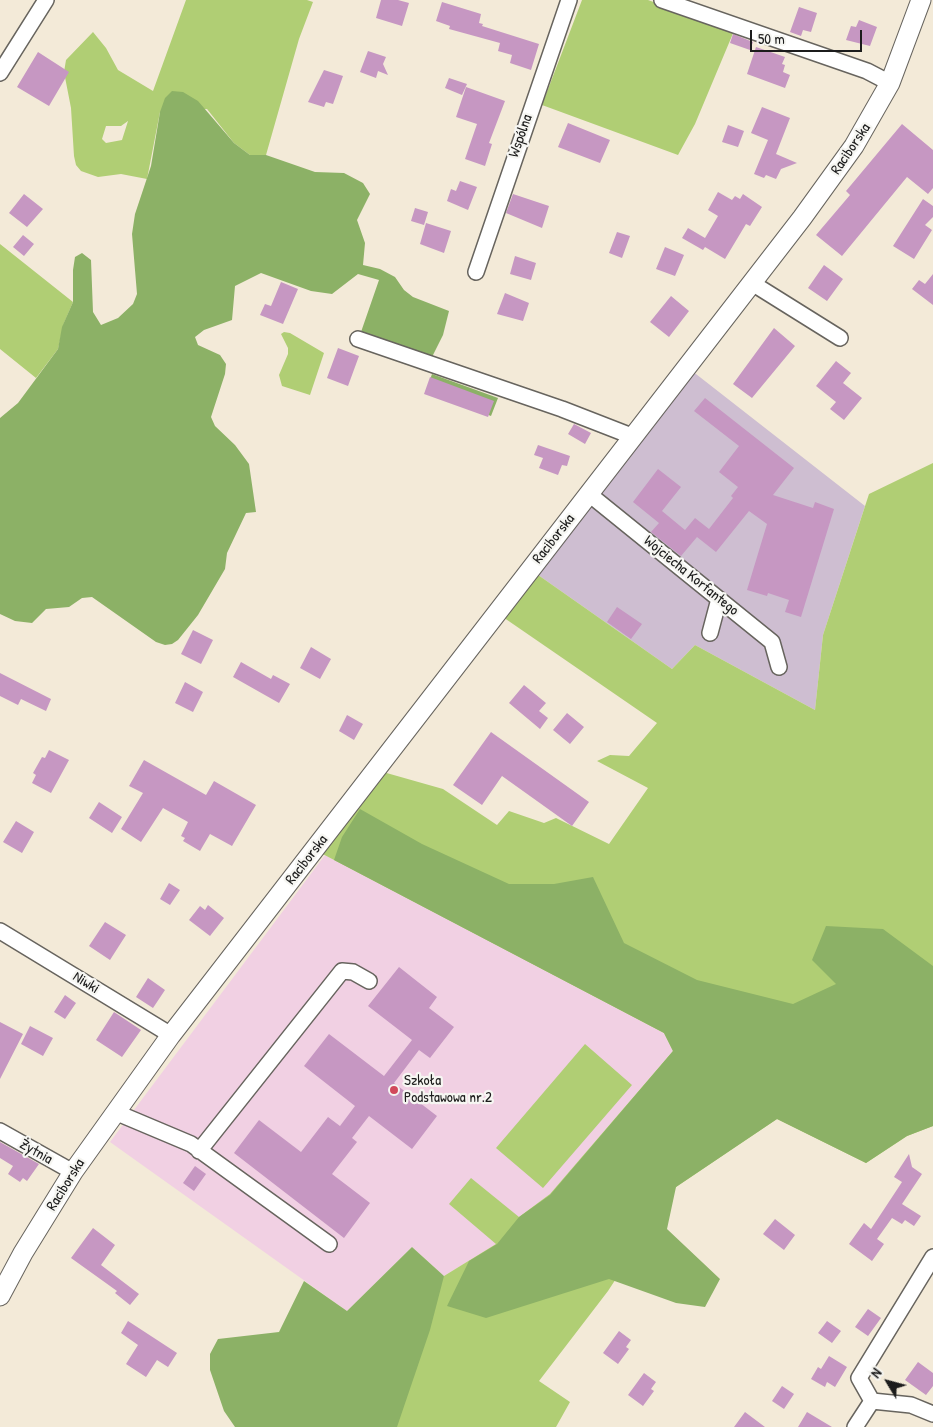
<!DOCTYPE html>
<html>
<head>
<meta charset="utf-8">
<style>
  body { margin:0 }
  #map { position:relative; width:933px; height:1427px; overflow:hidden; background:#f3ead8; font-family:"Patrick Hand",sans-serif }
  canvas { display:block }
  .north { position:absolute; left:863px; top:1357px; width:50px; height:50px; -webkit-text-stroke:4px #f6f6f2; paint-order:stroke; rotate:307deg; font-size:14px; font-weight:700; line-height:20px; text-align:center; color:#1c1c1c }
  .north::after { content:''; display:block; margin:auto; width:18px; height:22px; background:#1c1c1c; clip-path:polygon(50% 0,100% 100%,50% 72%,0 100%) }
  .scale { position:absolute; left:750px; top:30px; width:112px; height:22px; box-sizing:border-box; border:2px solid #1c1c1c; border-top:0; padding-left:6px; font-size:15px; line-height:18px; white-space:nowrap; color:#1c1c1c; -webkit-text-stroke:4px #f6f6f2; paint-order:stroke }
</style>
</head>
<body>
<div id="map">
<canvas width="933" height="1427"></canvas>
<div class="north">N</div>
<div class="scale">50 m</div>
</div>
<script>
const g = document.querySelector('canvas').getContext('2d');
g.lineJoin = 'round';
function paint(path, color) {
  g.fillStyle = color;
  g.fill(path, 'evenodd');
}
function shape(rows) {
  const path = new Path2D();
  for (const r of rows) {
    path.moveTo(r[0], r[1]);
    for (let i = 2; i < r.length; i += 2) path.lineTo(r[i], r[i + 1]);
  }
  return path;
}
function strokePath(path, color, width, dash) {
  g.strokeStyle = color;
  g.lineWidth = width;
  g.lineCap = dash ? 'butt' : 'round';
  g.setLineDash(dash || []);
  g.stroke(path);
}
function label(font, color, halo, rows, align = 'center') {
  g.font = font + ' "Patrick Hand",sans-serif';
  g.lineWidth = 4.5;
  g.setLineDash([]);
  g.textBaseline = 'middle';
  g.strokeStyle = halo;
  g.fillStyle = color;
  for (const [text, x, y, turn = 0] of rows) {
    g.save();
    g.translate(x, y);
    g.rotate((+turn || 0) * Math.PI / 180);
    g.textAlign = isNaN(turn) ? turn : align;
    if (halo) g.strokeText(text, 0, 0);
    g.fillText(text, 0, 0);
    g.restore();
  }
}
paint(shape([
  [325,855,664,1033,673,1051,550,1195,519,1217,497,1244,444,1276,412,1247,347,1311,110,1142]
]), '#f1d0e3');
paint(shape([
  [687,367,865,506,823,635,815,710,695,645,672,669,531,570]
]), '#cebed1');
paint(shape([
  [186,0,307,0,313,2,299,39,266,155,250,155,234,143,207,109,160,112,147,179,121,174,98,177,81,171,76,165,74,156,71,108,64,72,66,60,93,32,106,48,118,70,153,91],
  [128,121,122,140,106,143,102,139,106,126,121,126],
  [582,0,648,0,734,31,695,124,678,155,542,105],
  [0,244,73,302,64,323,58,349,36,378,0,349],
  [284,332,290,333,324,353,310,395,282,386,279,375,288,354,288,348,281,334],
  [933,463,933,1126,907,1136,866,1163,777,1119,676,1187,608,1291,539,1381,570,1402,556,1427,324,1427,444,1276,496,1244,449,1204,471,1178,519,1217,550,1194,673,1051,664,1033,315,850,376,770,443,789,497,825,509,811,544,823,556,818,609,844,648,788,597,761,610,755,629,756,657,723,497,613,531,570,672,669,695,645,815,710,823,635,869,494],
  [585,1044,632,1085,543,1188,496,1148]
]), '#b0ce74');
paint(shape([
  [172,91,183,92,198,101,234,143,250,155,266,155,315,172,344,173,363,183,370,194,357,220,365,243,363,265,380,269,395,277,404,290,413,297,449,311,443,335,432,357,361,332,379,280,358,274,332,294,311,291,261,273,235,286,232,320,204,330,195,337,198,345,220,355,226,364,225,374,211,417,215,426,235,445,249,464,256,512,246,513,227,553,225,569,198,615,178,640,172,644,165,645,156,642,92,597,82,598,69,607,46,609,32,623,15,621,0,614,0,418,18,403,58,349,62,327,73,302,73,270,75,257,82,253,91,260,93,312,101,325,118,318,133,304,137,294,132,234,135,214,151,166,160,112,165,98],
  [432,374,498,398,491,416,426,391],
  [360,809,422,844,509,884,554,884,593,877,624,943,697,980,793,1004,836,984,812,960,826,926,883,929,933,966,933,1126,907,1136,866,1163,777,1119,676,1187,667,1229,720,1279,705,1307,676,1303,609,1279,486,1318,447,1306,469,1261,497,1244,519,1217,550,1195,673,1051,664,1033,334,860,342,837],
  [412,1247,444,1276,430,1330,397,1427,235,1427,224,1411,210,1370,210,1354,218,1339,279,1332,304,1281,347,1311]
]), '#8cb166');
paint(shape([
  [381,0,398,0,409,3,402,26,376,18],
  [442,2,481,14,479,23,483,24,482,26,539,44,531,70,510,63,512,55,498,51,500,43,449,29,450,26,436,21],
  [799,7,817,13,811,32,803,30,801,36,790,32],
  [859,20,877,27,870,46,846,40,851,26,856,27],
  [733,34,753,42,750,50,730,43],
  [756,47,785,57,782,64,785,65,783,72,790,75,785,88,747,74],
  [368,51,386,57,383,64,388,75,378,71,376,78,360,72],
  [38,52,69,72,49,106,17,87],
  [324,70,343,76,333,104,326,102,324,107,308,102],
  [449,78,467,84,462,95,445,88],
  [466,87,505,101,489,143,492,144,485,166,465,159,477,124,456,117],
  [762,107,790,118,776,154,797,163,781,169,776,179,766,175,764,178,754,174,768,140,751,133],
  [568,123,610,140,600,163,558,147],
  [902,124,933,150,933,188,928,194,907,177,842,256,816,235,850,195,846,191],
  [728,125,744,131,738,147,722,142],
  [460,181,477,187,468,210,447,201,451,189,456,191],
  [718,192,732,200,735,196,740,199,743,194,762,207,750,226,746,224,725,259,705,247,703,250,682,238,688,228,705,238,718,216,708,210],
  [24,194,43,209,27,227,9,213],
  [513,194,549,206,542,228,506,213],
  [923,199,933,206,933,217,925,225,932,230,914,259,893,246],
  [415,208,428,212,424,225,411,221],
  [426,223,451,231,444,253,420,244],
  [617,232,630,236,622,258,609,253],
  [23,235,34,244,24,256,13,247],
  [665,247,684,255,675,276,656,269],
  [515,256,536,263,531,280,510,274],
  [824,265,843,279,827,301,808,288],
  [933,274,933,305,912,289,919,280,925,284],
  [281,282,298,289,283,324,260,315,265,304,271,306],
  [505,293,529,303,523,321,497,314],
  [671,296,689,311,669,337,650,322],
  [774,328,795,346,752,398,733,384],
  [338,348,359,356,348,386,327,378],
  [836,361,851,373,843,383,862,398,844,420,830,409,836,402,816,386],
  [430,377,494,401,488,417,424,394],
  [705,398,794,468,773,495,813,508,815,502,834,509,801,617,785,612,789,600,768,593,767,596,747,590,767,524,749,511,716,552,697,537,681,556,651,532,659,523,633,502,658,469,681,487,662,511,685,530,695,518,709,529,733,498,731,496,738,487,719,472,739,446,694,411],
  [574,424,591,433,585,444,568,434],
  [538,445,570,456,567,466,562,465,558,475,539,468,543,458,534,455],
  [617,607,642,624,631,639,607,622],
  [193,630,213,640,201,664,181,654],
  [311,647,331,659,320,679,300,668],
  [241,662,271,679,273,675,290,684,279,703,233,677],
  [0,673,51,699,46,711,21,699,18,705,0,696],
  [185,682,203,692,193,712,175,703],
  [524,685,546,703,539,711,548,718,540,729,509,703],
  [567,713,584,727,570,744,553,730],
  [347,715,363,724,354,740,339,731],
  [491,732,589,802,572,826,502,776,482,805,453,785],
  [49,750,69,760,51,793,32,783,36,775,33,773,42,757,45,758],
  [144,760,206,795,214,781,256,805,232,846,210,834,200,851,183,841,185,838,181,836,188,822,163,808,141,842,121,829,143,793,129,786],
  [99,802,122,817,112,833,89,818],
  [16,821,34,832,22,853,3,842],
  [169,883,180,890,170,905,160,899],
  [208,905,224,918,210,936,189,920,200,906,205,910],
  [105,922,126,935,110,960,89,946],
  [399,967,437,997,429,1008,454,1027,430,1058,419,1050,394,1083,437,1116,412,1149,369,1116,352,1138,357,1142,332,1174,370,1203,344,1238,234,1153,259,1120,301,1152,328,1117,340,1126,355,1106,304,1066,329,1034,384,1076,412,1040,368,1006],
  [148,978,165,990,153,1008,136,997],
  [65,995,76,1003,65,1019,54,1012],
  [114,1012,141,1030,122,1057,96,1040],
  [0,1022,23,1034,0,1079],
  [30,1026,53,1038,43,1056,21,1044],
  [0,1142,39,1164,27,1181,23,1178,20,1182,8,1174,13,1166,0,1158],
  [909,1154,912,1167,922,1174,902,1204,921,1216,914,1226,905,1220,902,1224,892,1218,877,1239,884,1244,872,1261,849,1244,864,1223,871,1229,902,1182,894,1177],
  [195,1166,206,1174,194,1191,183,1183],
  [775,1219,795,1235,784,1250,763,1234],
  [93,1228,115,1245,101,1265,139,1294,130,1305,115,1293,117,1291,71,1258],
  [868,1309,881,1318,868,1336,855,1327],
  [128,1321,177,1353,168,1367,157,1360,146,1377,126,1364,138,1345,121,1333],
  [827,1321,841,1331,832,1343,818,1333],
  [619,1331,631,1340,626,1347,629,1349,618,1364,603,1353],
  [829,1356,847,1367,835,1387,827,1382,825,1387,811,1379,818,1367,821,1369],
  [918,1362,933,1373,933,1386,926,1395,905,1380],
  [644,1373,656,1382,651,1389,654,1391,643,1406,628,1395],
  [782,1386,794,1394,784,1409,772,1401],
  [745,1412,765,1427,734,1427],
  [807,1412,832,1427,798,1427]
]), '#c697c2');
const minor = shape([
  [662,0,867,71,890,83],
  [0,73,46,0],
  [476,272,569,0],
  [752,283,840,338],
  [358,339,562,409,634,437],
  [589,494,772,642,779,667],
  [710,633,719,599],
  [0,931,171,1035],
  [115,1112,191,1144,329,1244],
  [0,1131,73,1172],
  [199,1151,342,971,353,972,369,981],
  [872,1401,859,1378,933,1257],
  [855,1427,872,1401,911,1405,933,1414]
]);
const major = shape([
  [0,1296,23,1253,73,1172,171,1035,802,218,854,146,890,83,921,0]
]);
strokePath(minor, '#67645e', 18);
strokePath(major, '#67645e', 21);
strokePath(minor, '#fff', 15);
strokePath(major, '#fff', 19);
for (const [x, y, r, color] of [
  [394,1090,5,"#d1495b"]
]) {
  const dot = new Path2D();
  dot.arc(x, y, r, 0, 2 * Math.PI);
  g.fillStyle = color;
  g.fill(dot);
  strokePath(dot, '#f6f6f2', 2);
}
label('15px', '#1c1c1c', '#f6f6f2', [
  ["Wspólna",521,136,-71],
  ["Raciborska",851,149,-56],
  ["Raciborska",554,539,-52],
  ["Wojciecha Korfantego",691,576,39],
  ["Raciborska",307,860,-52],
  ["Niwki",86,983,32],
  ["Żytnia",36,1152,30],
  ["Raciborska",66,1185,-58]
]);
label('15px', '#1c1c1c', '#f6f6f2', [
  ["Szkoła",404,1081],
  ["Podstawowa nr.2",404,1098]
], 'left');
</script>
</body>
</html>
